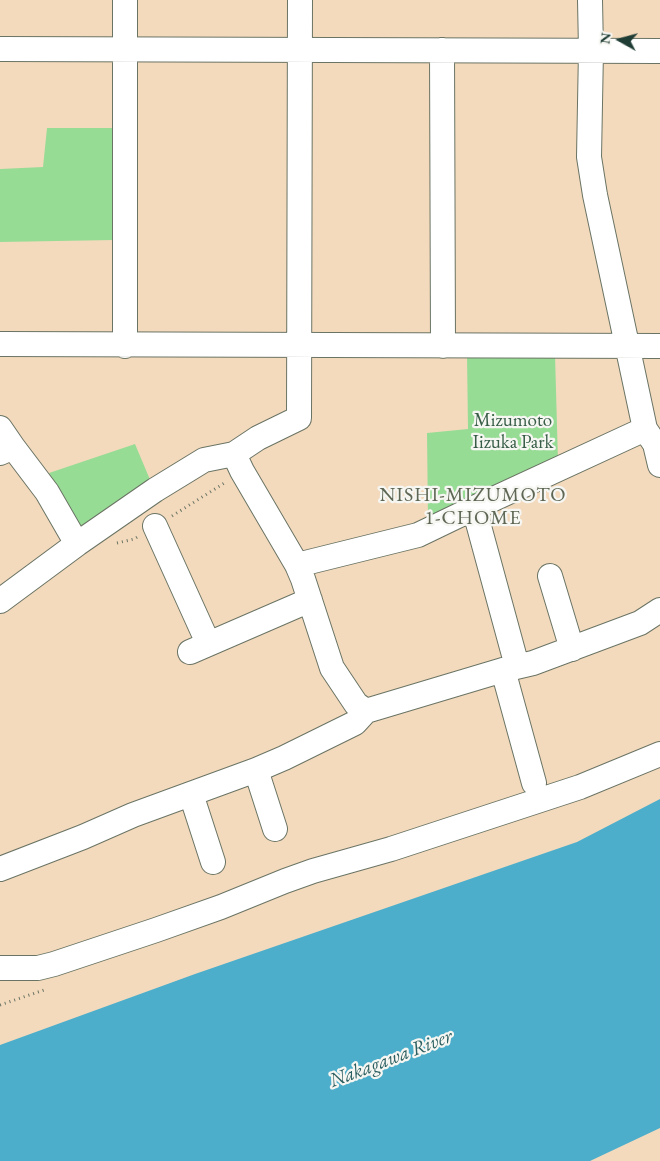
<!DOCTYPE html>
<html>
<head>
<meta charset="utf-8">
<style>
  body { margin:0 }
  #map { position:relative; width:660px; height:1161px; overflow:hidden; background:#f4dabd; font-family:"EB Garamond",serif }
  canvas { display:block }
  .north { position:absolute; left:595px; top:15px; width:50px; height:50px; -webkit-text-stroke:4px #f6f6f2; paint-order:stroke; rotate:277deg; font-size:14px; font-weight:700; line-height:20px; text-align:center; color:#1f3d34 }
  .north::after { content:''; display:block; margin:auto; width:18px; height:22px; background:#1f3d34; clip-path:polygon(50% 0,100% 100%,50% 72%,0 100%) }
</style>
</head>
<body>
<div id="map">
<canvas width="660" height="1161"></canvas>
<div class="north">N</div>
</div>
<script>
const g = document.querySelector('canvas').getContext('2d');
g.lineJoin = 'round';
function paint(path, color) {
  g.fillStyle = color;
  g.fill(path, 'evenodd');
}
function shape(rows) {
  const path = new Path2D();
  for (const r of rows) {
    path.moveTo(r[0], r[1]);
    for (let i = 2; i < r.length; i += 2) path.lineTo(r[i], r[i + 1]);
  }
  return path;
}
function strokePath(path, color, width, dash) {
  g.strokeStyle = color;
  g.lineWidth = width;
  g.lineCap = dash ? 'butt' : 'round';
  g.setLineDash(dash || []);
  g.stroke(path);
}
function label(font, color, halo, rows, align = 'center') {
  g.font = font + ' "EB Garamond",serif';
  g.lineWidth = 4.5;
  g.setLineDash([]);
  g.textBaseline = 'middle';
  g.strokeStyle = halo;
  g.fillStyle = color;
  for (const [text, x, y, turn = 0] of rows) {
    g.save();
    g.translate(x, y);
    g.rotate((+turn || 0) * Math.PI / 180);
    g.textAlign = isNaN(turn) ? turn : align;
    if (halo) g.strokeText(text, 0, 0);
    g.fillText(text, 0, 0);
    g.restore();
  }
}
paint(shape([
  [47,128,118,128,115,240,0,242,0,169,43,167],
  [555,354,558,462,428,520,427,433,468,429,467,355],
  [135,444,151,482,79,527,49,473]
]), '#97dc95');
paint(shape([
  [660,799,660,1128,590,1161,0,1161,0,1045,195,974,577,842]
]), '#4caecb');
const minor = shape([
  [0,49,660,51],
  [442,50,443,346],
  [0,344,660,346],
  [125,346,125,0],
  [0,428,13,447,0,453],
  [645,429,655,444,660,465],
  [234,454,242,471,297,565,303,579,332,668,356,704,366,711],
  [474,508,517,666],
  [155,526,208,643],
  [77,544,155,490,204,460,234,454,258,438,299,418,300,0],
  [297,565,418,535,474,508,645,429,595,195,589,157,591,50,590,0],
  [550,576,572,649],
  [0,601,77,544,47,492,13,447],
  [190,652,310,600],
  [503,670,534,783],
  [256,770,275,829],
  [191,794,213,862],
  [0,869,83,837,133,815,256,770,284,758,355,723,366,711,503,670,533,663,640,623,660,610],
  [0,968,38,968,54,964,156,930,221,907,285,881,313,871,391,849,580,787,660,754]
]);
strokePath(minor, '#6a7464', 26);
strokePath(shape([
  [172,516,226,482],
  [117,543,134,539,139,536],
  [0,1005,47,989]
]), '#6a7464', 3, [1, 4]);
strokePath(minor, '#fff', 24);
label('19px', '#375d47', '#f6f6f2', [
  ["Mizumoto",513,421],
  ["Iizuka Park",513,443]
]);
g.letterSpacing = '1px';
label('20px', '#5e6654', '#f6f6f2', [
  ["NISHI-MIZUMOTO",473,496],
  ["1-CHOME",473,519]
]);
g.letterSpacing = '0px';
label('italic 20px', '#2c5f61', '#f6f6f2', [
  ["Nakagawa River",391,1059,-21]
]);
</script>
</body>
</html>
